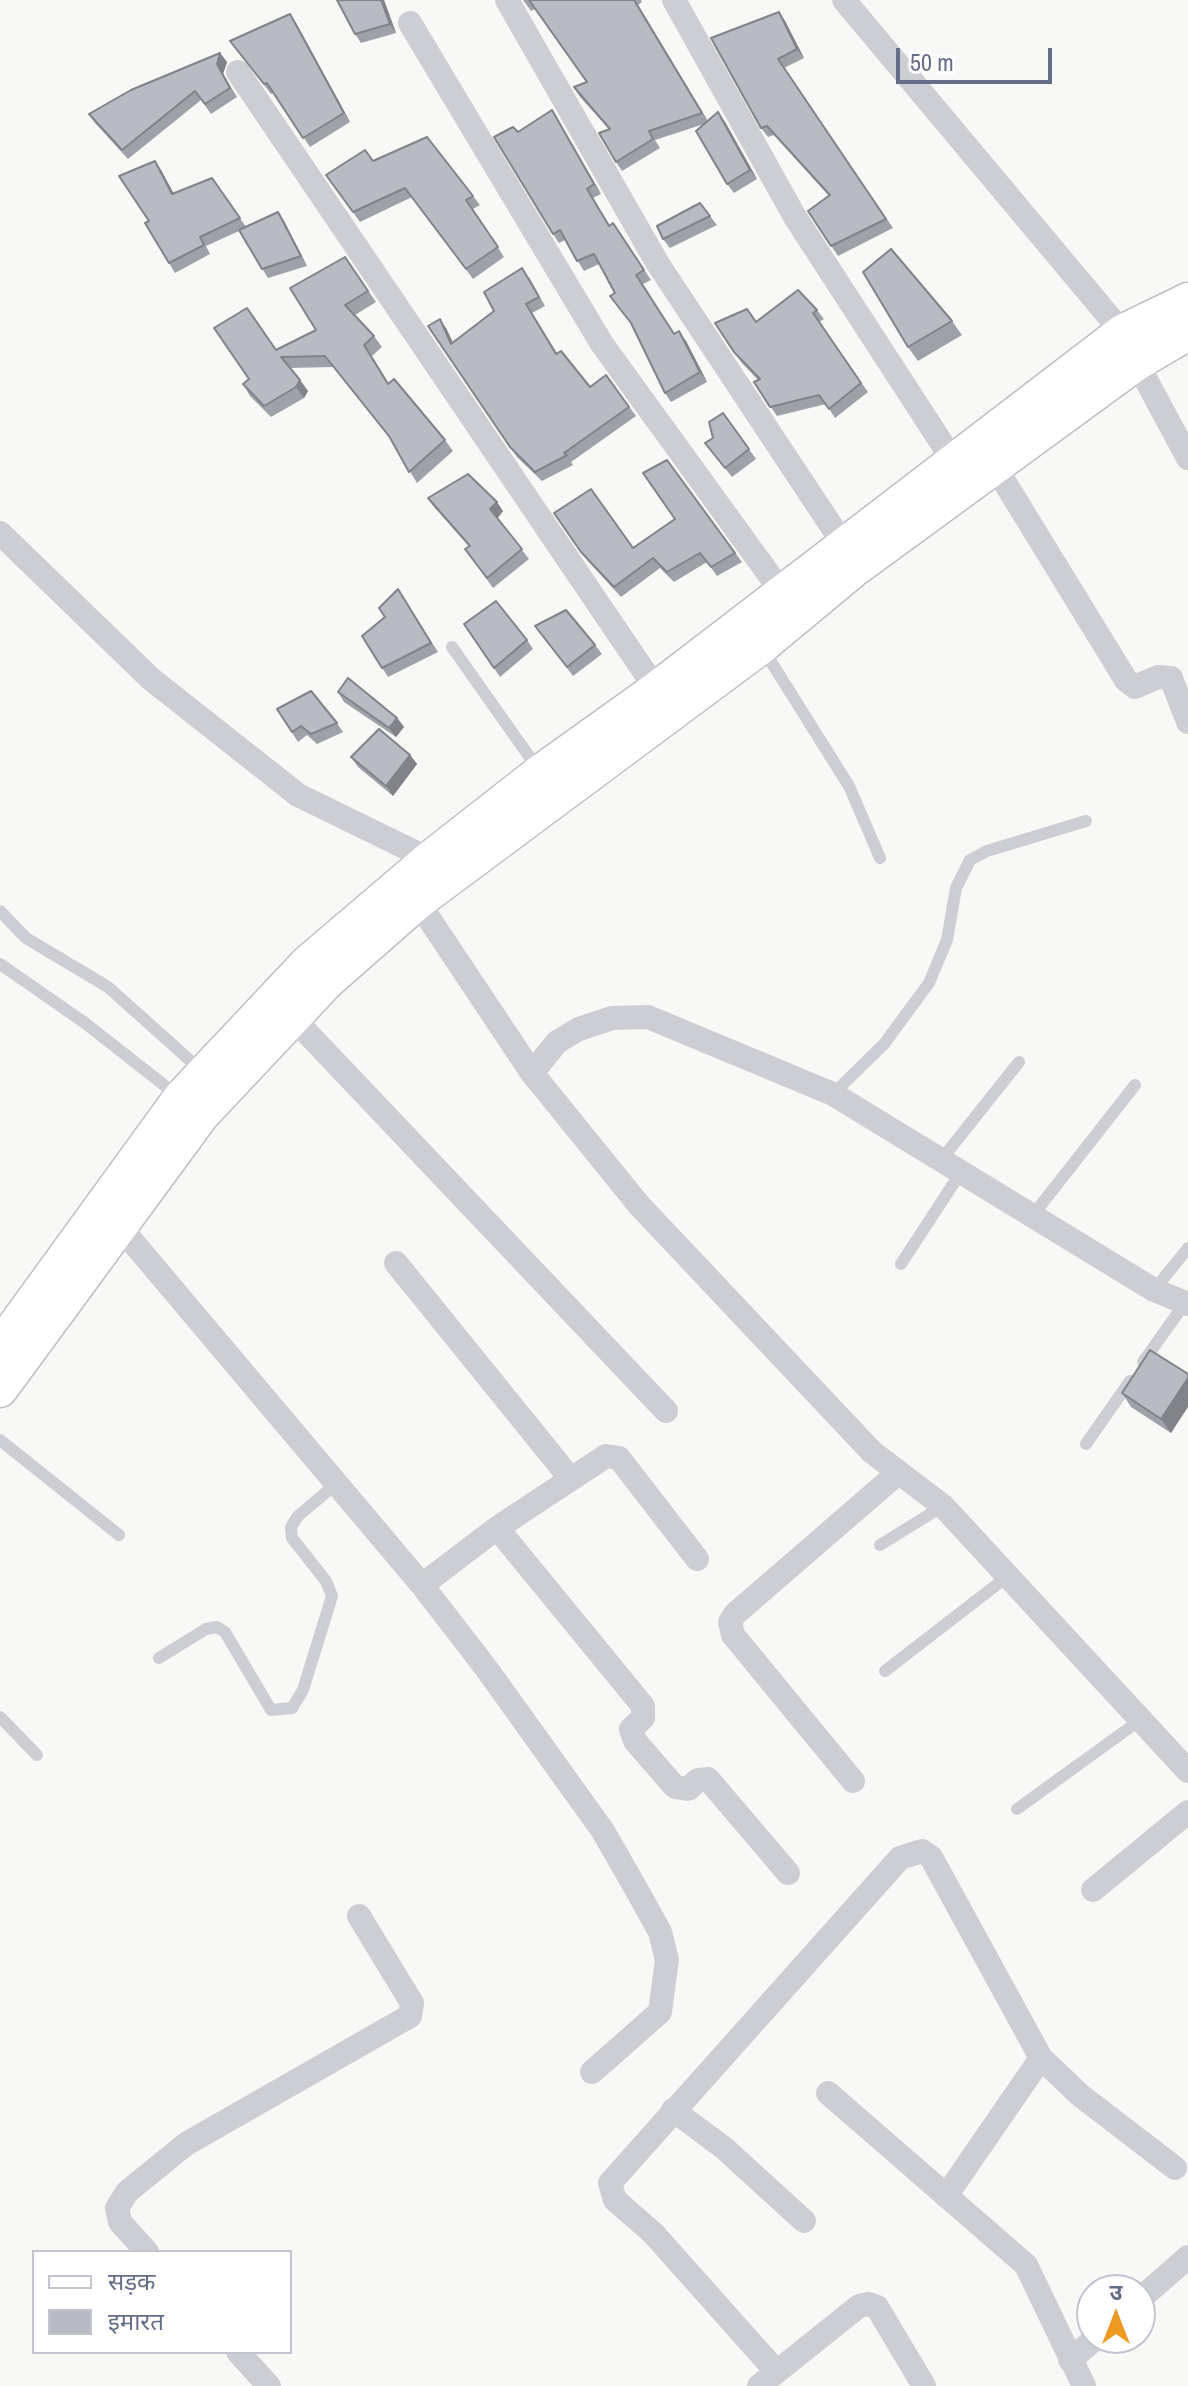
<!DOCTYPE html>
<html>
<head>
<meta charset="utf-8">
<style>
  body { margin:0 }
  #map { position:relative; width:1188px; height:2386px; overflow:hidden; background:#f8f9f6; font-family:"Archivo Narrow","Noto Sans Devanagari",sans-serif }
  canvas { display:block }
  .legend { position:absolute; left:32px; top:2250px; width:260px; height:104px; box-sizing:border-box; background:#fff; border:2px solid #c2c5d0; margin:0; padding:10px 14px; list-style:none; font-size:24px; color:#666d89 }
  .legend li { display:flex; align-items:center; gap:16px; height:40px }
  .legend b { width:40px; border:2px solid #c2c5d0 }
  .north { position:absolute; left:1076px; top:2274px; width:80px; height:80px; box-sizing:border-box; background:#fff; border:2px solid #c2c5d0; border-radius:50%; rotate:0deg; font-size:22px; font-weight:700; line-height:32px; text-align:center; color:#666d89 }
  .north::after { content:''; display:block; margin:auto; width:28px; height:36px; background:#ed9a22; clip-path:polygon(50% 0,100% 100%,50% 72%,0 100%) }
  .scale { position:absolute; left:896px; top:48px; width:156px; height:36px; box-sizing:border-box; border:4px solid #666d89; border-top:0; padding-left:10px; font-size:24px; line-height:28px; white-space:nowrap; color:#666d89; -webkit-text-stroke:6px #fff; paint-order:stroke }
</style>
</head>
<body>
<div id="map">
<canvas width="1188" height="2386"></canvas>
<ul class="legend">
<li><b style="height:10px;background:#fff"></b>सड़क</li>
<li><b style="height:22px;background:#b8bbc3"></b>इमारत</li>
</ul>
<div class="north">उ</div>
<div class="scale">50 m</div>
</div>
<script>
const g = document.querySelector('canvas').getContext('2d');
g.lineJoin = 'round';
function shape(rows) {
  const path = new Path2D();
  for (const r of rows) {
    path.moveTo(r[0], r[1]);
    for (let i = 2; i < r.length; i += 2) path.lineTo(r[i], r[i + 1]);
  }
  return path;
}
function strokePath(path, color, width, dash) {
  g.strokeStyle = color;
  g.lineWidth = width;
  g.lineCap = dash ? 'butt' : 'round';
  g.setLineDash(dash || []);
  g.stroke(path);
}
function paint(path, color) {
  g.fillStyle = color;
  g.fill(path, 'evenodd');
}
const secondary = shape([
  [0,1346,180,1098,308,962,429,859,540,772,656,689,1122,332,1188,300],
  [0,1390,202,1115,327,982,418,902,761,647,855,569,1137,363,1188,333]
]);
strokePath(secondary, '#bdbec6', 37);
strokePath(shape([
  [452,647,538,769],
  [763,649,849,786,880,858],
  [0,911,26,938,108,987,203,1072],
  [0,964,85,1023,178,1096],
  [833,1094,884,1044,929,983,947,940,956,888,970,860,987,851,1086,821],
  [941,1160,1019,1062],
  [1033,1215,1135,1085],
  [901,1264,961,1172],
  [1154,1290,1188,1248],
  [1143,1362,1185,1303],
  [0,1440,119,1535],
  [1086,1444,1130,1381],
  [880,1545,943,1506],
  [159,1658,206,1629,217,1627,225,1632,271,1710,292,1708,303,1690,332,1596,326,1581,292,1538,291,1527,298,1516,336,1484],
  [885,1671,1008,1576],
  [0,1717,37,1755],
  [1017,1809,1143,1718]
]), '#cdced3', 12);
strokePath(shape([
  [507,0,658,264,844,545],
  [674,0,795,217,954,462],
  [844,0,1122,332],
  [410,23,602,344,781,591],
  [238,72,656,689],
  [1137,363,1188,458],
  [994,465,1126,680,1135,687,1158,677,1171,678,1188,722],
  [0,533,151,679,298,795,429,859],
  [418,902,532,1073,639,1205,872,1452,943,1506,1188,1771],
  [293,1018,666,1411],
  [532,1073,557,1042,579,1029,612,1018,648,1017,833,1094,1154,1290,1188,1304],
  [121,1228,422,1585,486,1668,603,1831,639,1894,660,1932,667,1960,660,2012,592,2072],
  [396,1263,570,1478],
  [497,1528,643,1706,643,1718,631,1729,635,1741,675,1787,688,1789,698,1780,708,1779,788,1873],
  [422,1585,497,1528,606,1456,619,1458,697,1559],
  [853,1781,733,1635,730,1622,735,1614,898,1473],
  [1093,1890,1188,1812],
  [828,2093,1026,2265,1084,2386],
  [673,2110,724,2148,804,2221],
  [946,2196,1041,2058],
  [147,2252,120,2222,117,2208,127,2192,186,2144,410,2016,412,2003,359,1916],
  [1140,2299,1188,2257],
  [238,2352,269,2386],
  [1070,2360,1096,2338],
  [775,2370,653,2233,615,2200,610,2183,900,1858,922,1851,931,1857,1041,2058,1080,2095,1175,2168],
  [759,2386,859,2306,868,2304,877,2307,924,2386]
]), '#cdced3', 24);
strokePath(secondary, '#fff', 34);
paint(shape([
  [337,0,384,0,396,33,361,43,355,34],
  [523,0,641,0,642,2,638,5,708,121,725,122,757,179,734,193,727,184,704,124,655,140,660,148,622,171,616,162,609,129,580,97,574,87,587,82,535,9,531,11],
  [779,12,785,21,804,58,784,68,893,228,838,256,808,211,829,196,774,135,768,137,761,128],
  [296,23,350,122,310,147,274,93,271,94,230,41],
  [220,53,227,62,223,74,237,97,211,114,201,100,128,159,95,123,89,114],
  [552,110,601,194,593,198,610,226,613,223,651,280,643,284,674,334,686,341,707,382,671,402,665,393,632,326,599,264,584,271,565,240,559,243,553,234,518,132],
  [373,161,473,196,480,205,473,209,504,257,473,279,412,197,360,222,326,175],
  [161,170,174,194,212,178,246,227,284,221,307,266,268,278,239,231,206,246,210,254,175,273,169,263,149,221],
  [710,216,717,225,670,248,663,239],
  [345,257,376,302,355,315,374,336,382,347,372,356,389,384,445,440,453,451,417,483,391,440,333,367,290,368,308,391,304,398,271,417,250,396,243,384,249,379,276,350,316,330],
  [529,277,545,306,532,313,557,353,590,387,606,375,636,416,571,462,573,465,542,481,517,457,428,326,446,328,453,343,494,311],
  [817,310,824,319,819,322,868,392,835,418,826,404,777,416,754,382,758,380,741,362,715,323,756,322],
  [952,321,962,335,918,361,908,347],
  [723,413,756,459,732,477,705,443,713,438],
  [667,460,742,562,717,576,707,562,674,582,660,568,621,597,588,561,554,513,633,548,675,519],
  [428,498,503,511,497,518,529,559,493,588,465,549,469,546,434,507],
  [398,589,438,652,388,677,362,636,385,617],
  [464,624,527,640,533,649,500,677],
  [535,626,595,645,602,654,573,676],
  [338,692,397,718,404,727,396,737,344,702],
  [277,709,337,723,343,732,317,744,307,735,298,742],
  [410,755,417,764,393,796,358,767,351,757],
  [1188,1374,1171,1433,1131,1407,1122,1393]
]), '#9ea1a8');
paint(shape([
  [381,0,384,0,396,33,390,24],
  [634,0,638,5,708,122,702,113],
  [779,12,785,21,804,58,797,49],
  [290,14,296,23,350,122,344,113],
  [220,53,227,62,223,74,237,97,217,64],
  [552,110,558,120,601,194,594,184],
  [718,112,725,122,757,179,750,170],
  [155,161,161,170,179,204,172,194],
  [278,212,284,221,307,266,301,256],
  [440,319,446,328,458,353,451,344],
  [679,331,686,341,707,382,700,372],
  [300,380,308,391,304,398,296,387],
  [497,502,503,511,497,519,490,509],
  [397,718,404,727,396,737,389,728],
  [410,755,417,764,393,796,386,786],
  [1188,1378,1188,1407,1171,1433,1161,1419]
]), '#818388');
const building = shape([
  [337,0,381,0,390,24,355,34,337,0],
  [529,0,634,0,702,113,649,131,653,139,616,162,599,133,610,129,574,87,587,82,529,0],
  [779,12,797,49,778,59,886,219,831,246,808,211,830,195,767,126,761,128,711,38,779,12],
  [290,14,344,113,303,138,267,83,264,84,230,41,290,14],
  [220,53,217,64,230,88,205,104,195,91,122,150,89,114,131,90,220,53],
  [552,110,594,184,587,189,609,226,613,223,644,270,636,275,674,334,679,331,700,372,665,393,631,323,610,296,615,293,594,254,577,261,560,230,553,234,494,137,513,127,518,132,552,110],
  [718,112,750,170,727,184,696,131,718,112],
  [427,137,473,196,466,200,498,247,466,269,405,188,353,212,326,175,365,150,373,161,427,137],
  [155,161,172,194,212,178,240,218,200,237,204,245,169,263,145,223,149,221,119,176,155,161],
  [700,203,710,216,663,239,657,226,700,203],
  [278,212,301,256,262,269,239,230,278,212],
  [891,249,952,321,908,347,863,272,891,249],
  [345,257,368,291,345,305,374,336,364,345,388,384,394,379,445,440,409,472,389,436,325,356,281,357,300,380,296,387,264,406,243,384,249,379,214,328,247,308,276,350,316,330,290,288,345,257],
  [522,268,539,297,526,304,556,354,561,351,590,387,606,375,629,407,564,453,567,455,535,472,510,447,428,326,440,319,451,344,494,311,484,292,522,268],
  [798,290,817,310,813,313,861,383,829,409,819,395,770,407,754,382,760,379,734,352,715,323,747,309,756,322,798,290],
  [723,413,749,449,725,468,705,443,713,438,709,422,723,413],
  [667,460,735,553,711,567,700,553,667,572,653,558,614,587,581,552,554,513,591,489,633,548,675,519,643,473,667,460],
  [468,474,497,502,490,509,522,549,487,578,465,549,470,546,428,498,468,474],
  [398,589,431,643,382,668,362,636,385,617,379,608,398,589],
  [496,601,527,640,494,668,464,624,496,601],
  [566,610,595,645,567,667,535,626,566,610],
  [348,678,397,718,389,728,338,692,348,678],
  [311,691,337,723,311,734,301,726,292,732,277,709,311,691],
  [379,729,410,755,386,786,351,757,379,729],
  [1150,1350,1188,1374,1188,1378,1161,1419,1122,1393,1150,1350]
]);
paint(building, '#b8bbc3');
strokePath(building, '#818388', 2);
</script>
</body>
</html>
